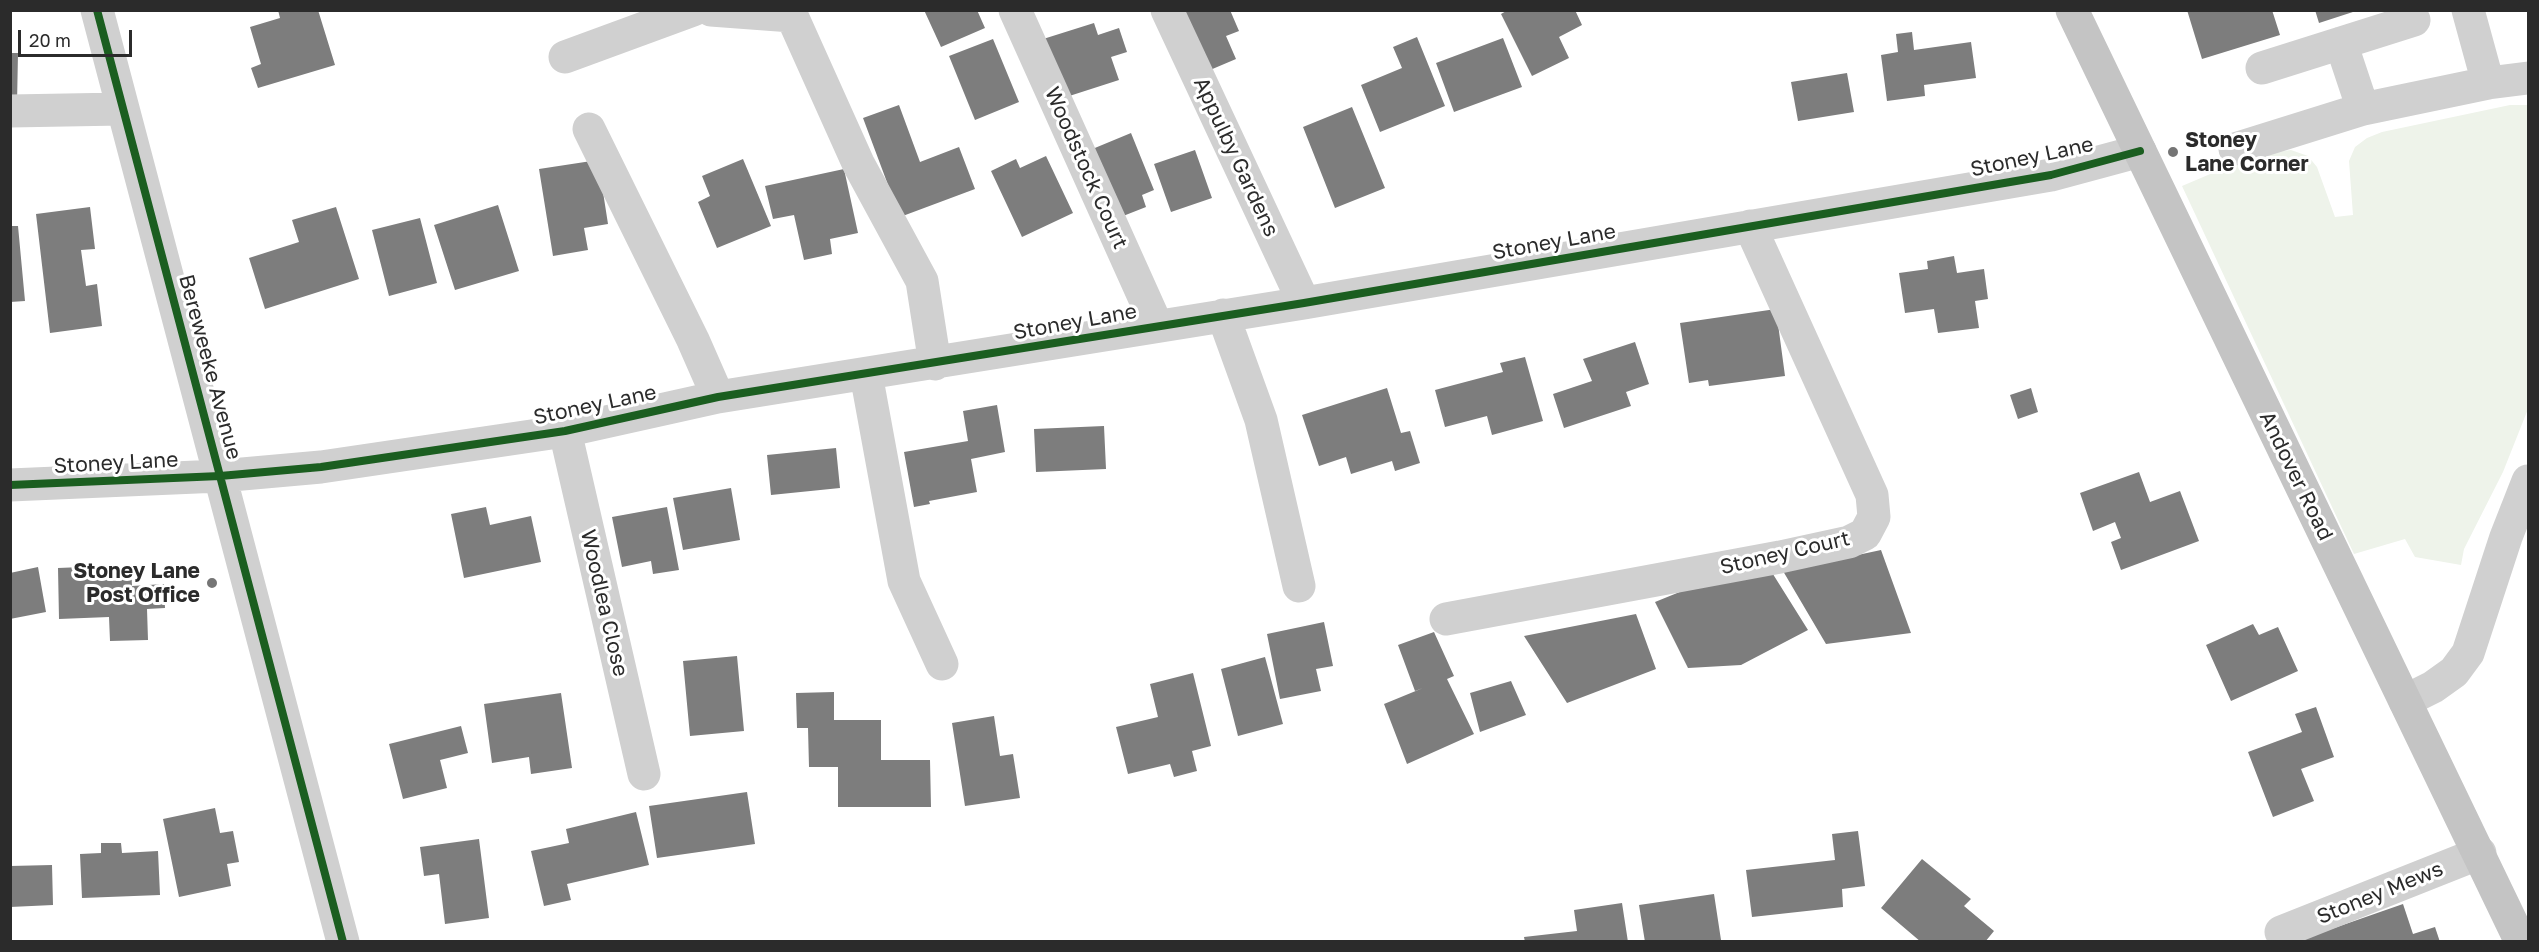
<!DOCTYPE html>
<html>
<head>
<meta charset="utf-8">
<style>
  body { margin:0 }
  #map { position:relative; width:2539px; height:952px; overflow:hidden; background:#fff; font-family:"Golos Text",sans-serif }
  canvas { display:block }
  .frame { position:absolute; inset:0; border:12px solid #2b2b2b; pointer-events:none }
  .scale { position:absolute; left:18px; top:30px; width:114px; height:27px; box-sizing:border-box; border:3px solid #2b2b2b; border-top:0; padding-left:8px; font-size:18px; line-height:21px; white-space:nowrap; color:#2b2b2b; -webkit-text-stroke:4px #fff; paint-order:stroke }
</style>
</head>
<body>
<div id="map">
<canvas width="2539" height="952"></canvas>
<div class="frame"></div>
<div class="scale">20 m</div>
</div>
<script>
const g = document.querySelector('canvas').getContext('2d');
g.lineJoin = 'round';
function paint(path, color) {
  g.fillStyle = color;
  g.fill(path, 'evenodd');
}
function shape(rows) {
  const path = new Path2D();
  for (const r of rows) {
    path.moveTo(r[0], r[1]);
    for (let i = 2; i < r.length; i += 2) path.lineTo(r[i], r[i + 1]);
  }
  return path;
}
function strokePath(path, color, width, dash) {
  g.strokeStyle = color;
  g.lineWidth = width;
  g.lineCap = dash ? 'butt' : 'round';
  g.setLineDash(dash || []);
  g.stroke(path);
}
function label(font, color, halo, rows, align = 'center') {
  g.font = font + ' "Golos Text",sans-serif';
  g.lineWidth = 6;
  g.setLineDash([]);
  g.textBaseline = 'middle';
  g.strokeStyle = halo;
  g.fillStyle = color;
  for (const [text, x, y, turn = 0] of rows) {
    g.save();
    g.translate(x, y);
    g.rotate((+turn || 0) * Math.PI / 180);
    g.textAlign = isNaN(turn) ? turn : align;
    if (halo) g.strokeText(text, 0, 0);
    g.fillText(text, 0, 0);
    g.restore();
  }
}
paint(shape([
  [2510,105,2528,105,2528,409,2503,472,2464,549,2461,565,2415,557,2405,539,2354,554,2182,186,2215,172,2276,152,2291,150,2308,156,2317,167,2335,217,2353,215,2349,161,2355,147,2367,138,2382,132]
]), '#eef3ea');
paint(shape([
  [278,10,318,10,335,65,258,88,251,68,261,64,250,27,280,18],
  [924,10,977,10,985,28,941,47],
  [1177,10,1230,10,1239,31,1226,36,1236,59,1203,73],
  [1508,10,1575,10,1582,25,1559,37,1569,58,1532,76,1501,14],
  [2187,10,2272,10,2280,35,2202,59],
  [2315,10,2356,10,2356,11,2319,23],
  [1094,23,1098,35,1119,28,1127,52,1111,57,1119,80,1060,99,1040,40],
  [1912,32,1914,50,1971,42,1976,78,1924,85,1925,96,1887,101,1881,55,1898,52,1896,34],
  [1417,37,1445,106,1380,132,1361,85,1402,68,1393,47],
  [1503,38,1522,87,1454,112,1436,63],
  [993,39,1019,102,975,120,949,56],
  [10,53,18,53,17,104,10,104],
  [1847,73,1854,112,1798,121,1791,82],
  [899,105,920,162,959,147,975,189,900,217,863,118],
  [1352,107,1385,188,1335,208,1303,127],
  [1131,133,1154,190,1142,195,1146,207,1118,218,1090,150],
  [1195,150,1212,198,1171,212,1154,164],
  [1046,156,1073,213,1022,237,991,171,1016,159,1020,168],
  [743,159,771,226,717,248,698,202,710,196,702,176],
  [598,160,608,224,584,228,588,250,553,256,539,169],
  [844,169,858,233,830,239,832,254,804,260,794,215,773,219,765,186],
  [498,205,519,271,455,290,434,225],
  [90,207,95,249,81,250,86,286,97,284,102,326,50,333,36,214],
  [336,207,359,279,265,309,249,258,299,242,292,220],
  [420,218,437,283,389,296,372,230],
  [10,226,18,226,25,301,10,302],
  [1954,256,1957,273,1984,269,1988,299,1975,301,1979,328,1938,333,1934,309,1905,313,1899,273,1928,269,1927,261],
  [1776,309,1785,376,1709,386,1708,380,1689,383,1680,323],
  [1635,342,1649,384,1626,392,1631,406,1564,428,1553,394,1592,381,1583,359],
  [1525,357,1543,421,1492,435,1487,416,1445,427,1435,390,1503,372,1500,363],
  [1387,388,1401,433,1410,431,1420,463,1395,471,1392,461,1351,474,1346,457,1319,466,1302,415],
  [2031,388,2038,412,2018,419,2010,395],
  [997,405,1005,452,971,459,977,492,929,501,930,504,914,507,904,452,968,441,963,411],
  [1104,426,1106,469,1036,472,1034,429],
  [836,448,840,488,771,495,767,455],
  [2139,472,2150,502,2180,491,2199,541,2121,570,2111,542,2121,538,2115,522,2093,531,2080,493],
  [731,488,740,540,683,550,673,498],
  [486,507,490,525,531,516,541,562,464,578,451,514],
  [667,507,679,570,653,574,651,561,622,567,612,517],
  [1881,550,1911,633,1826,644,1783,571],
  [131,565,132,586,164,584,165,608,147,609,148,640,110,641,109,617,59,619,58,568],
  [38,567,46,612,10,619,10,573],
  [1771,571,1808,630,1741,665,1688,668,1655,602,1719,576],
  [1636,614,1656,669,1567,703,1524,636],
  [1324,622,1333,666,1316,669,1321,691,1280,699,1267,634],
  [2253,624,2259,635,2278,627,2298,671,2231,701,2206,645],
  [1434,632,1454,676,1447,679,1474,734,1407,764,1384,704,1423,688,1415,691,1398,645],
  [737,656,744,731,690,736,683,661],
  [1265,657,1283,724,1238,736,1221,669],
  [1193,673,1211,746,1192,751,1197,771,1174,777,1170,764,1128,774,1116,727,1158,717,1150,684],
  [1511,681,1526,715,1480,732,1470,693],
  [834,692,834,720,881,720,881,760,930,760,931,807,838,807,838,767,809,767,808,728,797,728,796,693],
  [561,693,572,768,531,774,529,757,492,763,484,704],
  [2316,707,2334,757,2301,769,2314,801,2273,817,2248,752,2302,732,2295,714],
  [994,716,1000,756,1013,754,1020,798,965,806,952,723],
  [461,726,468,753,440,760,447,788,403,799,389,744],
  [747,792,755,844,657,858,649,806],
  [215,808,220,833,233,831,239,862,227,864,231,886,179,897,163,819],
  [636,812,649,865,567,884,571,900,544,906,531,851,569,843,566,829],
  [1858,831,1865,886,1842,889,1843,907,1752,917,1746,870,1835,860,1832,834],
  [479,839,489,918,445,924,439,874,424,876,420,847],
  [101,843,121,843,122,853,158,851,160,895,82,898,80,854,101,853],
  [1922,859,1971,899,1964,906,1994,931,1985,942,1921,942,1881,908],
  [52,865,53,905,10,907,10,866],
  [1714,894,1721,940,1645,942,1639,905],
  [1622,903,1628,942,1525,942,1524,937,1577,931,1574,910],
  [2403,904,2413,934,2435,927,2440,942,2294,942]
]), '#7d7d7d');
strokePath(shape([
  [97,10,343,942],
  [711,10,792,16,858,163,922,281,935,364],
  [1015,10,1157,326],
  [1167,10,1304,303],
  [2468,10,2488,83],
  [2341,43,2363,109],
  [565,57,693,10],
  [2262,68,2414,20],
  [10,111,122,109],
  [589,129,693,340,718,397],
  [2235,149,2363,109,2488,83,2528,78],
  [1223,315,1261,420,1299,586],
  [866,374,904,581,942,664],
  [565,431,644,774],
  [10,485,220,476,321,467,565,431,718,397,1304,303,2051,175,2140,151],
  [1446,619,1780,557,1849,542,1865,534,1874,517,1872,495,1750,226],
  [2405,701,2433,687,2454,672,2468,653,2506,537,2528,481],
  [2281,932,2480,853]
]), '#d0d0d0', 33);
strokePath(shape([
  [2072,10,2521,942]
]), '#c4c4c4', 33);
strokePath(shape([
  [97,10,343,942],
  [10,485,220,476,321,467,565,431,718,397,1304,303,2051,175,2140,151]
]), '#1b5e20', 8);
for (const [x, y, r, color] of [
  [2173,152,6,"#757575"],
  [212,583,6,"#757575"]
]) {
  const dot = new Path2D();
  dot.arc(x, y, r, 0, 2 * Math.PI);
  g.fillStyle = color;
  g.fill(dot);
  strokePath(dot, '#fff', 2);
}
label('bold 21px', '#2b2b2b', '#fff', [
  ["Stoney",2185,140],
  ["Lane Corner",2185,164],
  ["Stoney Lane",200,571,"right"],
  ["Post Office",200,595,"right"]
], 'left');
label('21px', '#2b2b2b', '#fff', [
  ["Appulby Gardens",1236,157,65],
  ["Stoney Lane",2032,157,-12],
  ["Woodstock Court",1086,168,66],
  ["Stoney Lane",1554,242,-10],
  ["Stoney Lane",1075,322,-10],
  ["Bereweeke Avenue",210,367,75],
  ["Stoney Lane",595,405,-12],
  ["Stoney Lane",116,463,-3],
  ["Andover Road",2296,476,64],
  ["Stoney Court",1785,553,-13],
  ["Woodlea Close",604,603,77],
  ["Stoney Mews",2380,893,-22]
]);
</script>
</body>
</html>
